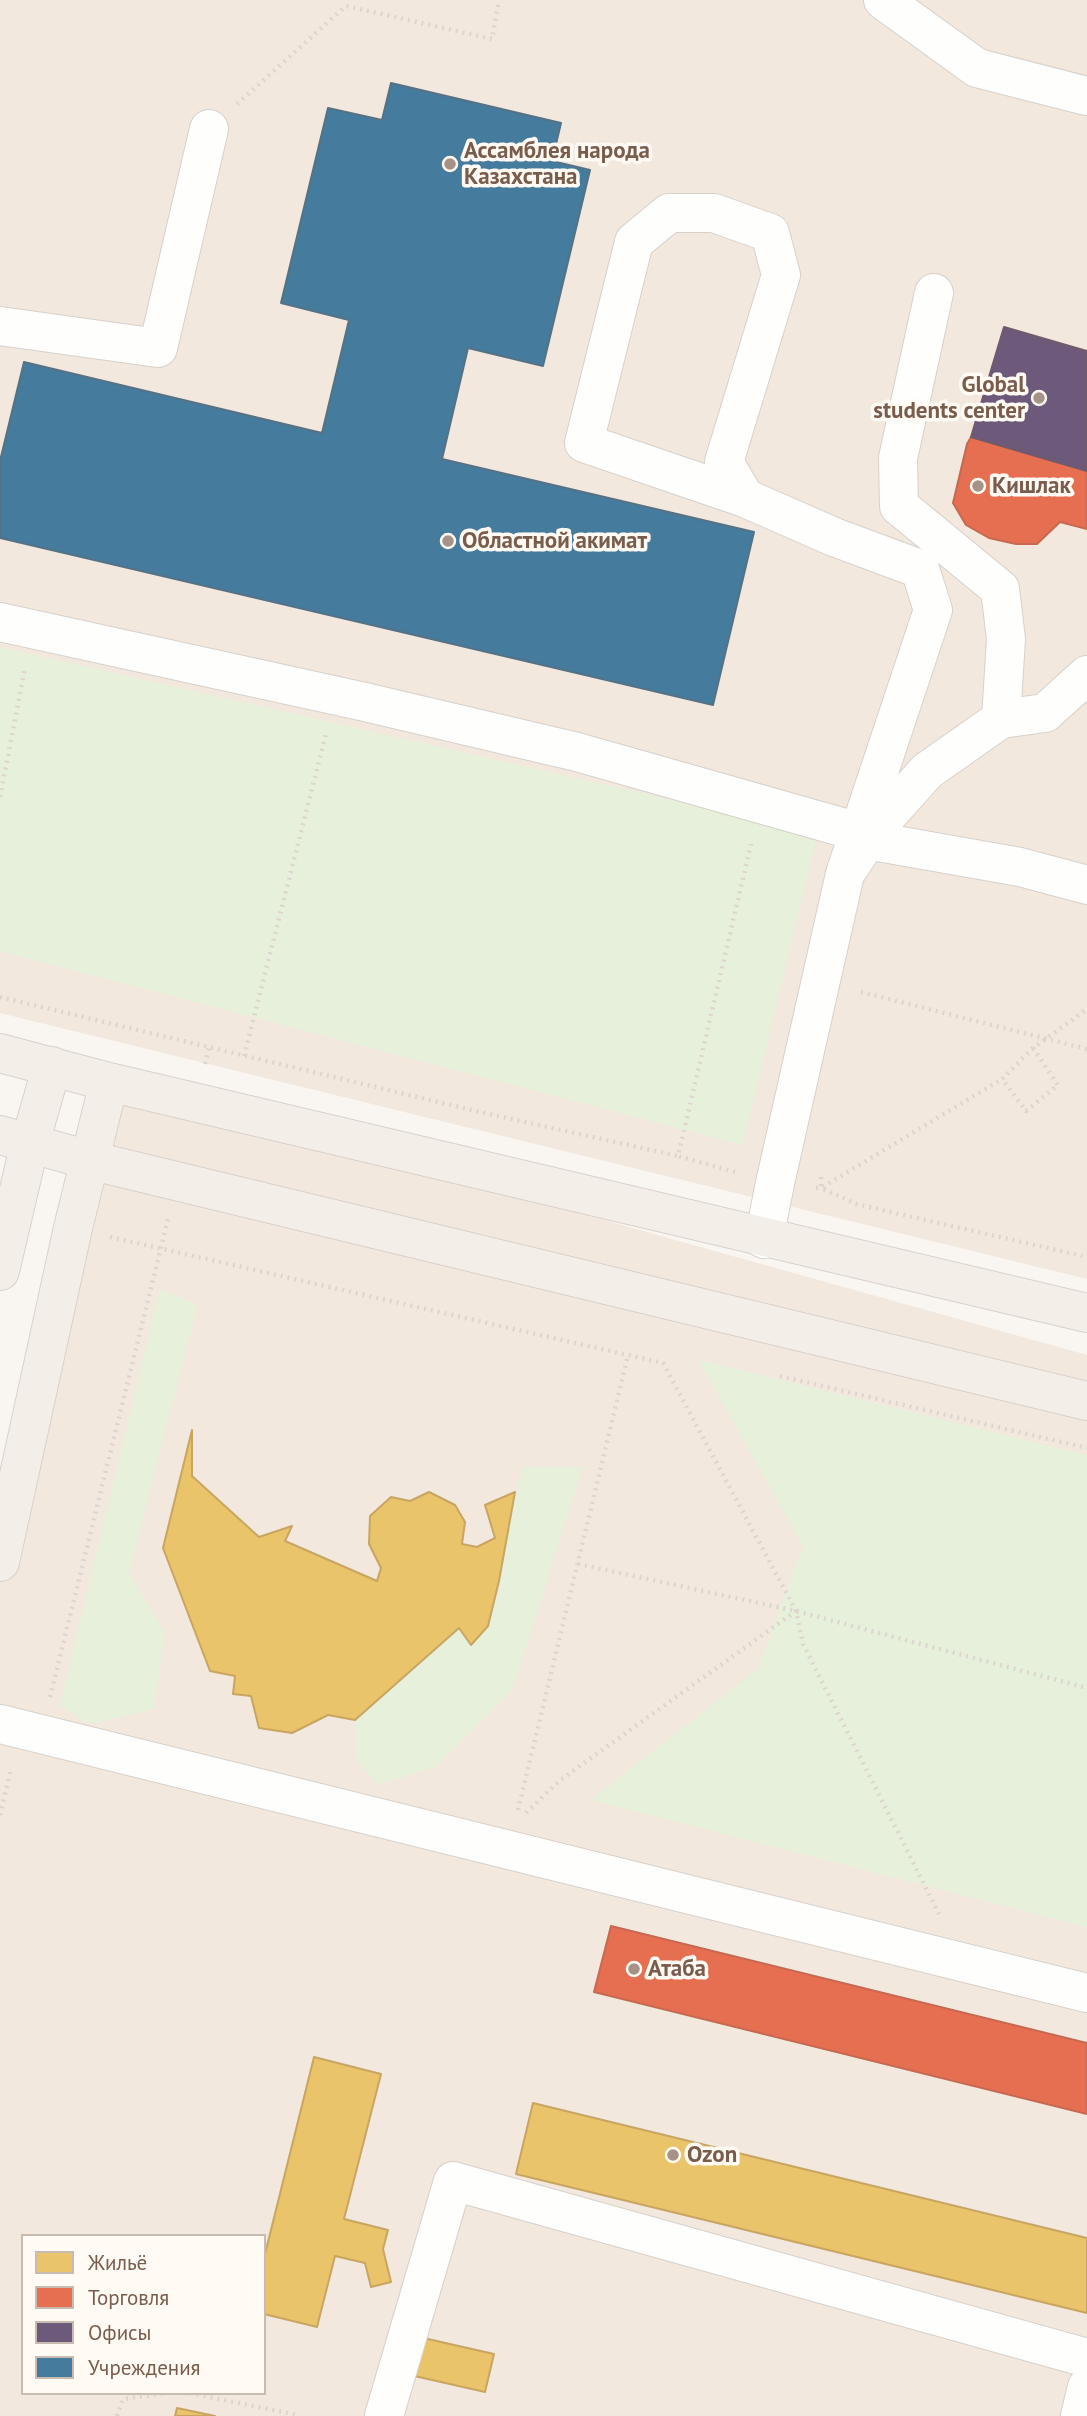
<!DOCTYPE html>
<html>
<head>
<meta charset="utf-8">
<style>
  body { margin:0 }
  #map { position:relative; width:1087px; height:2416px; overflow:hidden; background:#f9f5f0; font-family:"PT Sans",sans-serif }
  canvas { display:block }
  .legend { position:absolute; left:21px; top:2234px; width:245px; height:161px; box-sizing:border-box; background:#fffaf3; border:2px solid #cabbb1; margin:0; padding:9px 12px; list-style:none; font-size:21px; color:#7a5c4d }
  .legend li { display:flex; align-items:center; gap:14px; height:35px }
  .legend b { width:35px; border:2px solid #cabbb1 }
</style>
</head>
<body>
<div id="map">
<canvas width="1087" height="2416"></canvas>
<ul class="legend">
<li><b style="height:19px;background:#e9c46a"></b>Жильё</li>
<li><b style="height:19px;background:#e76f51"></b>Торговля</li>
<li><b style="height:19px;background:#6d597a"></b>Офисы</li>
<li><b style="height:19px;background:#457b9d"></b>Учреждения</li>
</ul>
</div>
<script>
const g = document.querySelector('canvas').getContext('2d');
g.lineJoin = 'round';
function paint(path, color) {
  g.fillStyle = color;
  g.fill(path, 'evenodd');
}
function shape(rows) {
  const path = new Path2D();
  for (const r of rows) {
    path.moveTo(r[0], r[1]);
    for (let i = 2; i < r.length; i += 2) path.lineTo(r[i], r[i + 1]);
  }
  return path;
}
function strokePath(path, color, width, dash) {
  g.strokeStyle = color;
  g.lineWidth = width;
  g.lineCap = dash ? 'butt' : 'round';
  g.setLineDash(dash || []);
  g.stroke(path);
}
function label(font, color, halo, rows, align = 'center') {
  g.font = font + ' "PT Sans",sans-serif';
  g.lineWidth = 7;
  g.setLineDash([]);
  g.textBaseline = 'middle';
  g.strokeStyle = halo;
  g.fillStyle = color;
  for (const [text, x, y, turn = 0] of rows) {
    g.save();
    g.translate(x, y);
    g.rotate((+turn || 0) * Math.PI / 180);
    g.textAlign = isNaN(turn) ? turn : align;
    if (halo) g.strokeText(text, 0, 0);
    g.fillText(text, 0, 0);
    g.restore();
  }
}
paint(shape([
  [0,0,1087,0,1087,1279,0,1013],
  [110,1082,1087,1355,1087,2416,0,2416,0,1567],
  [23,2236,264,2236,264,2393,23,2393]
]), '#f2e8de');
paint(shape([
  [0,647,818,833,743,1145,0,951],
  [160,1289,198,1305,129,1573,165,1632,154,1709,89,1724,60,1705],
  [699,1360,1087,1455,1087,1927,591,1800,758,1669,803,1546],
  [522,1467,583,1467,513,1690,437,1766,378,1785,356,1759,355,1720,459,1628,471,1644,488,1626]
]), '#e7f0db');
const homes = shape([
  [192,1430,192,1476,259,1537,292,1526,285,1541,377,1581,381,1568,369,1544,370,1516,391,1497,410,1501,429,1492,455,1505,465,1522,462,1544,477,1547,495,1538,485,1505,515,1492,499,1581,488,1626,471,1645,459,1628,355,1720,328,1715,292,1733,259,1728,251,1696,233,1694,235,1676,210,1671,163,1548,192,1430],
  [314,2057,381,2074,344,2219,388,2230,383,2249,391,2282,371,2287,365,2263,335,2256,317,2327,264,2314,264,2258,314,2057],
  [533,2103,1087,2238,1087,2313,516,2174,533,2103],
  [419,2337,494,2354,485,2392,410,2375,419,2337],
  [177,2408,215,2416,175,2416,177,2408]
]);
paint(homes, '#e9c46a');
strokePath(homes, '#c8a561', 2);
const shops = shape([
  [971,437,1087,471,1087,529,1060,522,1037,544,1016,544,989,538,966,525,953,503,967,444,971,437],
  [611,1926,1087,2043,1087,2114,594,1992,611,1926]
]);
paint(shops, '#e76f51');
strokePath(shops, '#c66950', 2);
const offices = shape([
  [1004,327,1087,351,1087,471,971,437,1004,327]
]);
paint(offices, '#6d597a');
strokePath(offices, '#715a6c', 2);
const public = shape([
  [391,83,561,123,552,161,590,170,543,366,468,348,442,459,754,532,713,705,0,538,0,461,24,362,322,433,349,320,281,303,328,108,382,120,391,83]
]);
paint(public, '#457b9d');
strokePath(public, '#557285', 2);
const minor = shape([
  [883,0,977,68,1087,96],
  [934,293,898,458,899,506,1000,589,1006,639,1001,719],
  [0,326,158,348,209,129],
  [745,498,584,443,634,242,669,213,714,213,770,233,781,275,724,462,745,498,834,537,920,569,933,610,845,874],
  [0,622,365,702,577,752,859,832,867,840,1020,867,1087,885],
  [764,1239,775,1183,845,874,875,829,927,771,1001,719,1045,713,1087,675],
  [0,1724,1087,1993],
  [384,2416,453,2181,1087,2358],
  [1080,2416,1087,2387]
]);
const major = shape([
  [0,1053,109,1082,1087,1313],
  [0,1135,89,1160,1087,1401],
  [0,1271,30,1143,52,1066],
  [0,1562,73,1228,109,1082]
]);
strokePath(minor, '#d7d1cb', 40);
strokePath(major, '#dad1cc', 40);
strokePath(shape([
  [237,104,346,6,492,39,499,0],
  [0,797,25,668],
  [861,992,1087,1049],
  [0,997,480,1112,678,1156],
  [1033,1048,1058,1085,1026,1111,1002,1079,1033,1048,1087,1009],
  [244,1056,326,734],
  [205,1064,209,1047],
  [735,1172,678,1156,751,844],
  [821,1177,821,1188,856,1204,1087,1257],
  [816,1188,821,1188,1002,1079],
  [110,1237,663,1363,796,1611,803,1644,939,1914],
  [780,1376,1087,1448],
  [578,1564,796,1611,1087,1688],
  [50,1697,168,1219],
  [518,1810,628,1355],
  [526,1813,559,1781,796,1611],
  [0,1815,11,1768],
  [190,2393,297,2415],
  [117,2416,123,2399,166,2393]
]), '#dcd5d0', 4.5, [2, 5]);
strokePath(minor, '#fefefd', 38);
strokePath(major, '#f3eee8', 38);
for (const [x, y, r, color] of [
  [450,164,7,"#a69286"],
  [1039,398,7,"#a69286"],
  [978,486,7,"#a69286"],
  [448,541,7,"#a69286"],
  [634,1969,7,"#a69286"],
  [673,2155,7,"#a69286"]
]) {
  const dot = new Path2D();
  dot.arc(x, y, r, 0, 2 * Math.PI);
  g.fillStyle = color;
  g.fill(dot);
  strokePath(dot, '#fffaf3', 2.5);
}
label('bold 23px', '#7a5c4d', '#fffaf3', [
  ["Ассамблея народа",464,151],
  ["Казахстана",464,177],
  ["Global",1025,385,"right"],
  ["students center",1025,411,"right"],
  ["Кишлак",992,486],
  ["Областной акимат",462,541],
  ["Атаба",648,1969],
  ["Ozon",687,2155]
], 'left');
</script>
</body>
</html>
